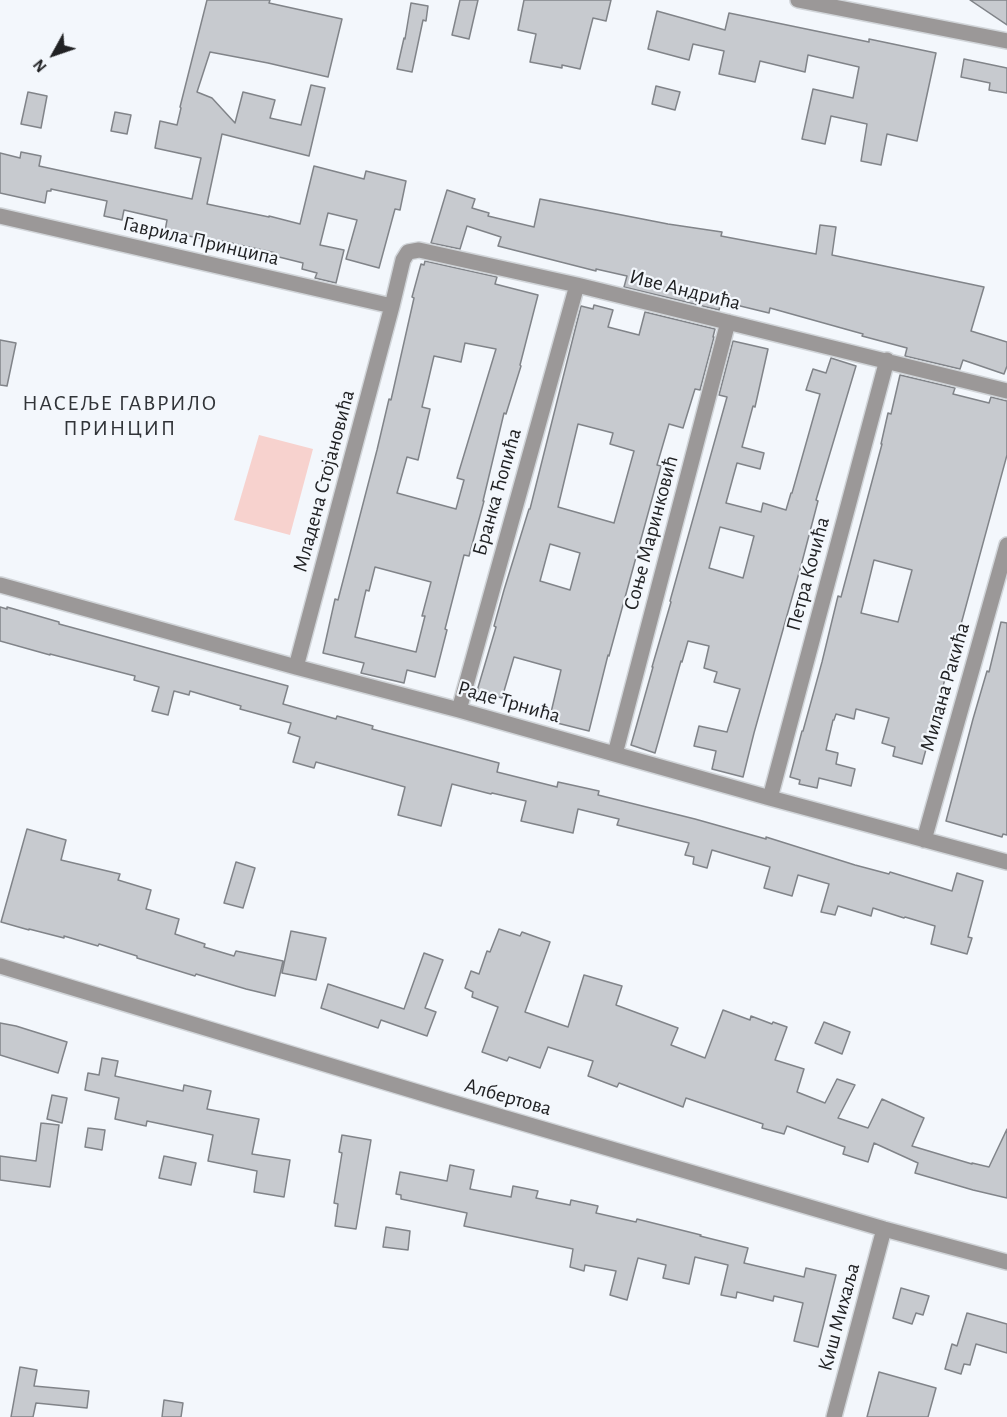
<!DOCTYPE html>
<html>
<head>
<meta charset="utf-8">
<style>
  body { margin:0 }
  #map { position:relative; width:1007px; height:1417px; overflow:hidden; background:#f3f7fc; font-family:"Alegreya Sans",sans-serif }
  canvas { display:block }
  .north { position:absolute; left:24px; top:24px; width:60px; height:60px; -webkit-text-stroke:4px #f3f7fc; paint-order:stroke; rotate:230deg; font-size:16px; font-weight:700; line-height:24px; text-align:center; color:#212224 }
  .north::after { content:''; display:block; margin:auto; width:21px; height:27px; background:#212224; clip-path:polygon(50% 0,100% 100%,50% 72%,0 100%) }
</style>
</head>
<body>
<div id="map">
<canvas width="1007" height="1417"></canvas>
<div class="north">N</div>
</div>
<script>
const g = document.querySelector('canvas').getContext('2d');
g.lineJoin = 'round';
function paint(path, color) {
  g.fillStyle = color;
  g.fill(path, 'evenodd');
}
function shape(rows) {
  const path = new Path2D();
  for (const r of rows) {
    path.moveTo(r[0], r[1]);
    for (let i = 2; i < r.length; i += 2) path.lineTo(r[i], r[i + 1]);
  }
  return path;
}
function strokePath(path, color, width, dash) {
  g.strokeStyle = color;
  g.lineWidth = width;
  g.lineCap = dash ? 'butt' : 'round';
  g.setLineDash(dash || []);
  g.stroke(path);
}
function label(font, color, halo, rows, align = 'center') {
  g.font = font + ' "Alegreya Sans",sans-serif';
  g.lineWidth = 4.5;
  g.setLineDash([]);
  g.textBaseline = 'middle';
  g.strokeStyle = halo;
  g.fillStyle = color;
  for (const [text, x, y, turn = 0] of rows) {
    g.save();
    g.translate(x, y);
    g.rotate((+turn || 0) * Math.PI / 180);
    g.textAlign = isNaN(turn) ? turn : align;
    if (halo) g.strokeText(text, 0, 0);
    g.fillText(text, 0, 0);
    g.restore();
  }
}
paint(shape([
  [259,435,313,449,290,535,234,520]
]), '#f7d2ce');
const building = shape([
  [207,0,270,0,269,3,342,19,328,77,268,63,210,52,197,92,212,98,235,123,243,92,275,100,270,118,301,125,311,85,325,88,309,156,222,134,207,204,269,217,269,216,300,224,314,166,364,179,366,171,406,181,400,210,395,209,379,268,346,259,357,220,328,213,320,245,344,250,336,283,315,278,317,273,302,269,303,263,275,256,276,253,222,241,219,250,202,246,203,239,165,231,167,220,124,210,122,220,104,216,107,201,51,189,51,191,47,191,45,203,0,193,0,153,20,158,21,152,41,156,39,166,192,199,201,158,155,148,160,121,177,125,181,108,180,107,207,0],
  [460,0,478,0,469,39,452,35,460,0],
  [524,0,611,0,606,21,593,18,580,69,562,65,562,68,530,62,536,34,518,30,524,0],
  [970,0,1007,0,1007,25,970,0],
  [411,3,428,6,426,21,423,20,412,72,397,69,404,38,405,39,411,3],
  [657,11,725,30,729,13,869,42,869,39,936,53,917,141,887,134,881,165,861,161,867,124,831,116,825,144,802,139,813,89,853,98,859,67,808,55,805,72,760,61,755,82,719,74,724,51,693,44,689,60,648,49,657,11],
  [964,59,1007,68,1007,93,989,90,990,83,961,77,964,59],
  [656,86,680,92,675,110,652,104,656,86],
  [28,92,47,96,41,128,21,124,28,92],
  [115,112,131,115,127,134,111,131,115,112],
  [447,190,475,199,472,208,489,213,488,216,534,227,540,199,668,224,722,232,721,236,816,254,820,225,836,227,832,255,984,287,971,331,1007,342,1007,366,1004,374,963,360,960,369,905,356,907,348,862,336,863,334,770,308,769,313,732,304,731,308,720,306,719,310,624,287,627,276,596,269,596,271,498,246,501,237,467,226,460,249,431,243,447,190],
  [425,261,497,277,495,284,538,295,520,365,521,366,506,414,504,413,483,501,484,501,469,556,464,555,445,629,447,630,435,677,407,670,404,683,361,673,364,663,323,653,335,599,338,600,377,450,389,399,391,400,414,298,412,297,421,264,424,265,425,261],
  [465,343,496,349,457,478,464,480,456,509,397,493,407,457,418,460,430,409,422,407,434,356,461,362,465,343],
  [375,567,431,582,422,616,425,616,416,652,355,637,366,590,369,591,375,567],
  [594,305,613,310,608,327,639,335,645,312,715,329,713,337,714,337,700,390,695,389,683,428,669,424,657,465,661,466,609,656,608,655,589,731,549,721,561,670,514,657,502,698,477,691,496,627,494,626,504,590,529,509,530,509,581,306,593,309,594,305],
  [578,424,613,433,610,444,634,451,614,523,558,507,578,424],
  [550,544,580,553,570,590,540,581,550,544],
  [0,340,16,343,7,386,0,385,0,340],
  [733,341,768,349,755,407,753,406,742,447,764,453,760,469,737,463,726,503,761,512,763,503,786,510,791,493,792,493,820,394,806,390,813,369,826,373,831,358,856,366,816,500,818,501,802,562,754,733,743,777,712,769,716,751,694,746,699,726,727,732,740,689,714,682,717,672,704,668,709,646,688,641,682,662,681,661,655,753,631,745,653,667,652,667,671,602,670,601,727,397,719,395,733,341],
  [720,527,754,536,743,578,709,568,720,527],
  [900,375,955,388,953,394,989,403,991,397,1007,401,1007,455,960,628,959,627,922,764,893,756,895,747,882,743,889,718,856,709,854,719,836,714,834,720,833,720,826,750,838,753,836,764,855,769,851,786,819,778,817,788,799,784,800,780,790,777,802,731,803,731,822,662,838,596,841,597,882,444,881,444,888,413,891,414,900,375],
  [874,560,912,570,898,622,861,613,874,560],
  [0,607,7,609,7,607,59,622,59,624,288,686,283,704,336,719,337,716,373,726,372,729,499,763,497,772,557,787,558,782,599,791,598,795,695,819,766,839,766,837,855,865,889,874,890,872,952,891,957,873,983,881,968,937,972,938,967,954,931,944,935,926,905,917,904,918,873,908,871,916,838,906,835,915,821,912,829,884,798,875,792,896,764,888,770,867,712,850,707,868,693,864,694,857,685,855,689,843,617,825,619,819,578,809,573,833,521,821,526,801,492,793,491,794,452,784,441,826,398,815,405,787,316,762,314,768,293,762,300,737,288,733,291,723,240,709,241,706,190,691,189,695,174,691,168,715,152,711,159,687,134,680,135,676,50,654,50,655,0,641,0,607],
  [1001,622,1007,623,1007,835,1003,834,1002,837,946,821,973,719,987,671,989,672,1001,622],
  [27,829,66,840,61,860,120,874,118,880,151,890,146,909,179,919,175,934,205,944,204,947,234,956,236,951,283,961,275,996,246,989,196,974,195,976,137,958,137,956,99,944,98,946,64,936,64,938,29,929,29,930,1,922,27,829],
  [236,862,255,868,243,908,224,903,236,862],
  [499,929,520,936,522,932,550,942,525,1012,568,1027,584,975,622,986,616,1005,678,1028,671,1045,705,1058,723,1010,750,1020,751,1016,772,1024,773,1022,787,1027,775,1060,804,1069,797,1092,825,1103,837,1079,855,1085,838,1118,868,1128,882,1099,924,1118,912,1146,972,1164,972,1163,989,1167,1007,1129,1007,1198,973,1190,915,1173,918,1163,874,1143,868,1162,843,1154,845,1147,787,1126,784,1134,762,1128,763,1124,686,1098,683,1107,619,1083,617,1087,588,1076,593,1061,548,1047,540,1068,509,1057,507,1061,482,1052,498,1007,472,997,473,992,465,988,471,971,479,974,487,951,490,952,499,929],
  [291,931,326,938,316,980,282,973,291,931],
  [424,953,443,960,425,1008,436,1012,427,1036,381,1020,378,1028,321,1008,328,984,404,1009,424,953],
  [824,1022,850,1032,842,1054,815,1043,824,1022],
  [0,1023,16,1026,67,1042,58,1073,0,1055,0,1023],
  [102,1058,118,1061,115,1076,183,1091,184,1085,211,1091,207,1109,259,1119,252,1154,290,1160,284,1197,254,1192,257,1171,208,1161,213,1135,147,1121,146,1126,115,1119,119,1098,85,1090,88,1073,99,1075,102,1058],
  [52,1095,67,1098,62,1123,47,1119,52,1095],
  [41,1123,59,1125,50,1187,0,1180,0,1156,36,1161,41,1123],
  [88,1128,105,1130,102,1150,85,1147,88,1128],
  [342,1135,371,1140,356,1229,335,1226,338,1204,334,1203,342,1153,339,1152,342,1135],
  [164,1156,196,1163,191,1185,159,1178,164,1156],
  [450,1165,474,1170,470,1189,511,1197,513,1186,538,1191,536,1198,570,1205,571,1200,598,1206,596,1213,636,1222,637,1219,701,1235,700,1236,748,1248,744,1263,804,1277,806,1268,836,1275,818,1347,794,1341,803,1303,774,1296,773,1301,737,1292,736,1298,721,1295,728,1265,695,1257,689,1284,663,1278,666,1265,638,1258,627,1300,610,1295,616,1271,585,1265,584,1271,570,1267,573,1249,464,1226,467,1213,401,1199,401,1195,396,1194,400,1172,447,1181,450,1165],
  [386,1227,410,1231,408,1250,383,1247,386,1227],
  [901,1288,929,1296,923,1315,916,1313,912,1324,893,1318,901,1288],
  [967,1313,1007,1324,1007,1353,976,1344,970,1365,964,1364,961,1374,945,1369,952,1344,957,1346,967,1313],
  [20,1367,37,1370,34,1386,89,1391,87,1408,36,1403,33,1417,11,1417,20,1367],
  [879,1372,936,1388,928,1417,867,1417,879,1372],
  [164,1400,183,1403,181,1417,162,1417,164,1400]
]);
paint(building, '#c7cacf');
strokePath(building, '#818489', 1.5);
const minor = shape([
  [798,0,1007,41],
  [0,216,392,306],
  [0,585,296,667,459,710,770,798,1007,862],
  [296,667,392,306,403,260,408,252,419,250,577,285,1007,391],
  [459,710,577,285],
  [615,754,728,322],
  [770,798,887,360],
  [924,840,1007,545],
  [0,966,444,1100,884,1229,1007,1262],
  [834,1417,884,1229]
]);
strokePath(minor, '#d1d5d9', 18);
strokePath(minor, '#9b9898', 15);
label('21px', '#212224', '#f3f7fc', [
  ["Гаврила Принципа",201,241,13],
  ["Иве Андрића",685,290,14],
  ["Младена Стојановића",324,481,-75],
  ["Бранка Ћопића",497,492,-74],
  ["Соње Маринковић",651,533,-75],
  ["Петра Кочића",808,574,-75],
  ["Милана Ракића",945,687,-74],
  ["Раде Трнића",509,702,16],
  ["Албертова",508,1097,16],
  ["Киш Михаља",839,1317,-75]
]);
g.letterSpacing = '1.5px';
label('22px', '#313438', '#f3f7fc', [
  ["НАСЕЉЕ ГАВРИЛО",120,403],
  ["ПРИНЦИП",120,428]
]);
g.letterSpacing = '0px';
</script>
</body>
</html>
